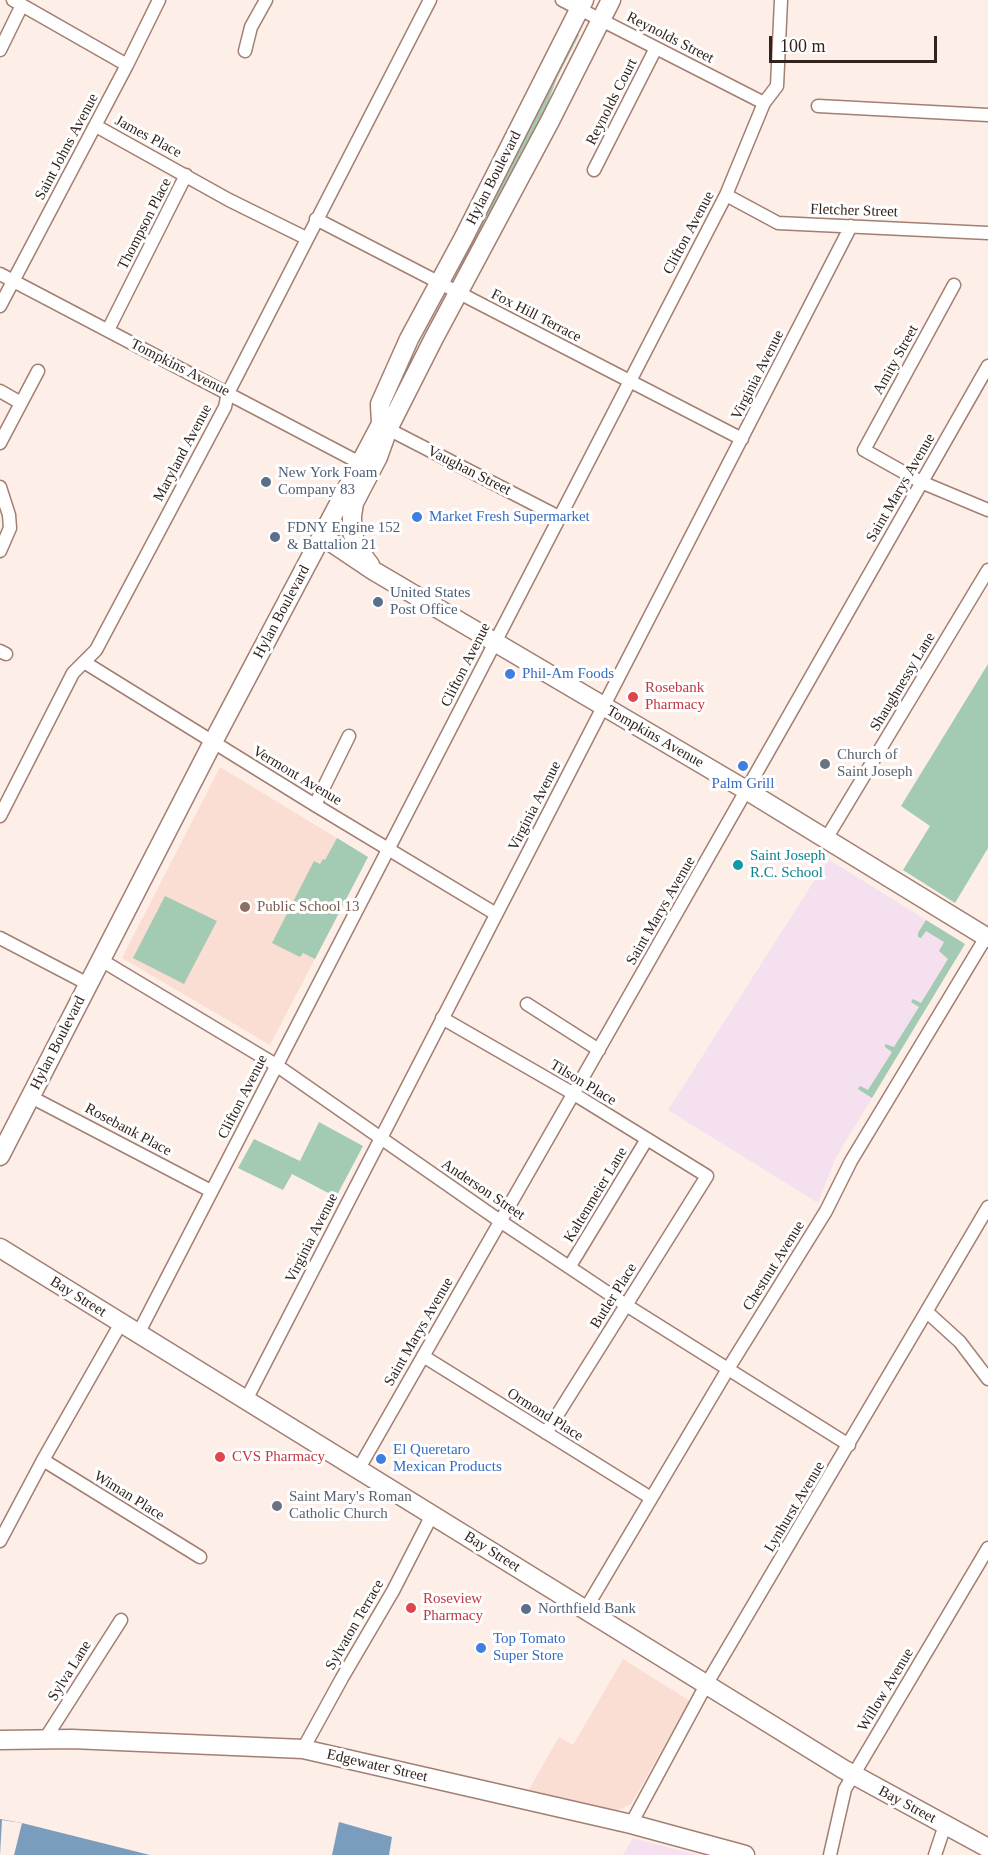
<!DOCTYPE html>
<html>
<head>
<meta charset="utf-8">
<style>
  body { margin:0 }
  #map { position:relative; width:988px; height:1855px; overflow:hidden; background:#feeee8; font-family:Georgia,serif }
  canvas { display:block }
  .scale { position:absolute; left:769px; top:36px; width:168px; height:27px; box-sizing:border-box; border:3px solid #32231e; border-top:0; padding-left:8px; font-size:18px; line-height:21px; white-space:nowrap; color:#32231e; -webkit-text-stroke:4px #fff; paint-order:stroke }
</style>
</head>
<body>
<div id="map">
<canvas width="988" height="1855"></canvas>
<div class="scale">100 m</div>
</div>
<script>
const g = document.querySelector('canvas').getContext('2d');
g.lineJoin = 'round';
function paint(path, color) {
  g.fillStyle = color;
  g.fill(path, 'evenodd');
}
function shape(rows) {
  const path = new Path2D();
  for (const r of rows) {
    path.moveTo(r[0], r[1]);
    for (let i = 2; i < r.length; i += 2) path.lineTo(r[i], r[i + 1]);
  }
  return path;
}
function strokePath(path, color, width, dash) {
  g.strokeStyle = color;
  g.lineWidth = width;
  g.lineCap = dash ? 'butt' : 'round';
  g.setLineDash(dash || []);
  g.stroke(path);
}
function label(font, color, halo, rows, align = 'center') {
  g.font = font + ' Georgia,serif';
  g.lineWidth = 6;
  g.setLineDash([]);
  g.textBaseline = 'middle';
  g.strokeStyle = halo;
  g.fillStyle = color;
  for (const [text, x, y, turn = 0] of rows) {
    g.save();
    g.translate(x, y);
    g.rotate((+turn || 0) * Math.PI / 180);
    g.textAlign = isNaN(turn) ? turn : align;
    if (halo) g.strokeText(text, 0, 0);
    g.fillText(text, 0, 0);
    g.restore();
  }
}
paint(shape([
  [828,859,965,944,835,1159,818,1203,668,1110],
  [633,1838,640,1840,699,1855,623,1855]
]), '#f5e0f0');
paint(shape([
  [220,767,368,857,270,1045,122,958],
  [623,1659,690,1701,631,1804,616,1811,527,1793,559,1737,573,1745]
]), '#faded3');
paint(shape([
  [575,32,579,35,557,78,546,108,462,270,459,269,479,223],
  [988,664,988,848,955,903,903,870,930,826,901,806],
  [337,838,368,857,315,959,303,953,300,957,272,943,314,861,320,864,323,859,325,860],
  [165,896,217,921,184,984,133,958],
  [926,920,965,944,872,1098,858,1089,860,1086,868,1090,892,1052,885,1047,885,1044,894,1047,919,1007,911,1002,913,999,921,1003,948,959,939,951,944,942,926,931,921,938,918,937,918,933],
  [319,1122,363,1146,336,1197,292,1174,283,1190,238,1168,254,1139,300,1161]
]), '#a3cab2');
paint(shape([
  [0,1819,22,1823,150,1855,0,1855],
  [339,1822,392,1837,389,1855,332,1855]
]), '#7a9dbe');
paint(shape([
  [2,1820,22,1823,14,1855,0,1855]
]), '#feeee8');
const street = shape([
  [13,0,127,65],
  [562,0,764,103],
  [0,50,22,5],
  [245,51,251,27,266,0],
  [818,106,988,115],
  [96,126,229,200,306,238],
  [594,170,656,48],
  [726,195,778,223,988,233],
  [316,219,742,439],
  [0,274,360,463],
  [954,285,864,450,921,482,988,510],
  [0,306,127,65,159,0],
  [108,330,186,175],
  [0,391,21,403],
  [388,429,559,517],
  [0,443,38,371],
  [0,487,9,515,10,528,0,551],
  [0,651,6,654],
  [84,662,315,805,496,914],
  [315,805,349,736],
  [0,816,73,673,96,650,225,407,228,393,430,0],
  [826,839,988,570],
  [0,938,88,984],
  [101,960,276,1065,500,1221,626,1305,849,1445],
  [527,1004,599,1050],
  [442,1018,574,1094,707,1176,546,1433],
  [31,1097,211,1191],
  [570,1266,647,1139],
  [927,1312,960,1342,988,1379],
  [138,1334,726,195,764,103,777,86,781,0],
  [423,1356,651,1498],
  [246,1400,851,226],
  [43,1460,200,1557],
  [358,1470,583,1077,988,366],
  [0,1541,43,1460,121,1323],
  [585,1610,728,1369,826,1211,851,1161,986,937],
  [45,1739,121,1620],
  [303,1749,342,1678,393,1591,432,1515],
  [631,1824,706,1685,988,1207],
  [830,1855,845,1789,988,1548],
  [935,1855,945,1825]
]);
const secondary = shape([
  [322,536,374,571,746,790,988,938],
  [370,565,358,549,352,532,352,516,354,503,378,457,388,429,434,338,550,121,611,0],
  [0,1156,213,742,381,424,380,404,409,339,463,239,584,0],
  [0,1248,843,1769,988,1848],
  [0,1740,72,1739,303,1749,631,1824,745,1855]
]);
strokePath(street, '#a27f72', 15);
strokePath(secondary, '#a27f72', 21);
strokePath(street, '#fff', 12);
strokePath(secondary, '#fff', 18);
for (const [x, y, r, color] of [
  [266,482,6,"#5c6f8a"],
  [417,517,6,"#3f7fe0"],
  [275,537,6,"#5c6f8a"],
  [378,602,6,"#5c6f8a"],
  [510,674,6,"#3f7fe0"],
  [633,697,6,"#e0444e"],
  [825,764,6,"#6b7280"],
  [743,766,6,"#3f7fe0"],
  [738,865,6,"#0f9aa8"],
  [245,907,6,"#8d6e63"],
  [220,1457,6,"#e0444e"],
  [381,1459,6,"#3f7fe0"],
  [277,1506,6,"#6b7280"],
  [411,1608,6,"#e0444e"],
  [526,1609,6,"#5c6f8a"],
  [481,1648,6,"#3f7fe0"]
]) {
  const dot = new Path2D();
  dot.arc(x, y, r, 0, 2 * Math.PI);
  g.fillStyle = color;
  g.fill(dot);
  strokePath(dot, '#fff', 2);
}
label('15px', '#32231e', '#fff', [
  ["Reynolds Street",670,38,27],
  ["Reynolds Court",612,102,-63],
  ["James Place",148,137,28],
  ["Saint Johns Avenue",67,147,-62],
  ["Hylan Boulevard",494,178,-63],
  ["Fletcher Street",854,211,2],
  ["Thompson Place",145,224,-63],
  ["Clifton Avenue",689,233,-62],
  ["Fox Hill Terrace",536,316,27],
  ["Amity Street",896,360,-61],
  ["Tompkins Avenue",180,368,27],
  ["Virginia Avenue",758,375,-63],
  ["Maryland Avenue",183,453,-62],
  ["Vaughan Street",469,471,27],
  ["Saint Marys Avenue",901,488,-60],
  ["Hylan Boulevard",282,612,-62],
  ["Clifton Avenue",466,665,-63],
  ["Shaughnessy Lane",903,682,-59],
  ["Tompkins Avenue",655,737,30],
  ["Vermont Avenue",297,776,31],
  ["Virginia Avenue",535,806,-63],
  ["Saint Marys Avenue",661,911,-60],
  ["Hylan Boulevard",58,1043,-63],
  ["Tilson Place",583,1083,31],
  ["Clifton Avenue",243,1097,-63],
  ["Rosebank Place",128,1130,28],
  ["Anderson Street",483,1190,34],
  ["Kaltenmeier Lane",596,1195,-59],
  ["Virginia Avenue",312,1238,-63],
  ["Chestnut Avenue",774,1266,-58],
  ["Butler Place",614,1296,-58],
  ["Bay Street",78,1297,32],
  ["Saint Marys Avenue",419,1332,-60],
  ["Ormond Place",545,1415,32],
  ["Wiman Place",129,1496,32],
  ["Lynhurst Avenue",795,1507,-59],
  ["Bay Street",492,1552,32],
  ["Sylvaton Terrace",355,1625,-60],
  ["Sylva Lane",70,1671,-58],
  ["Willow Avenue",886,1690,-59],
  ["Edgewater Street",377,1766,13],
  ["Bay Street",907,1805,28]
]);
label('15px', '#4e5e75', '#fff', [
  ["New York Foam",278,473],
  ["Company 83",278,490],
  ["FDNY Engine 152",287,528],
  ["& Battalion 21",287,545],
  ["United States",390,593],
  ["Post Office",390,610],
  ["Northfield Bank",538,1609]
], 'left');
label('15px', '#366cbe', '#fff', [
  ["Market Fresh Supermarket",429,517],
  ["Phil-Am Foods",522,674],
  ["Palm Grill",743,784,"center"],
  ["El Queretaro",393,1450],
  ["Mexican Products",393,1467],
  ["Top Tomato",493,1639],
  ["Super Store",493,1656]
], 'left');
label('15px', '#be3a42', '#fff', [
  ["Rosebank",645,688],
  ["Pharmacy",645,705],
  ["CVS Pharmacy",232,1457],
  ["Roseview",423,1599],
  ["Pharmacy",423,1616]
], 'left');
label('15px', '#5b616d', '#fff', [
  ["Church of",837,755],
  ["Saint Joseph",837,772],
  ["Saint Mary's Roman",289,1497],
  ["Catholic Church",289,1514]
], 'left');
label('15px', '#0d838f', '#fff', [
  ["Saint Joseph",750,856],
  ["R.C. School",750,873]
], 'left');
label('15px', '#785e54', '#fff', [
  ["Public School 13",257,907]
], 'left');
</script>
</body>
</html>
